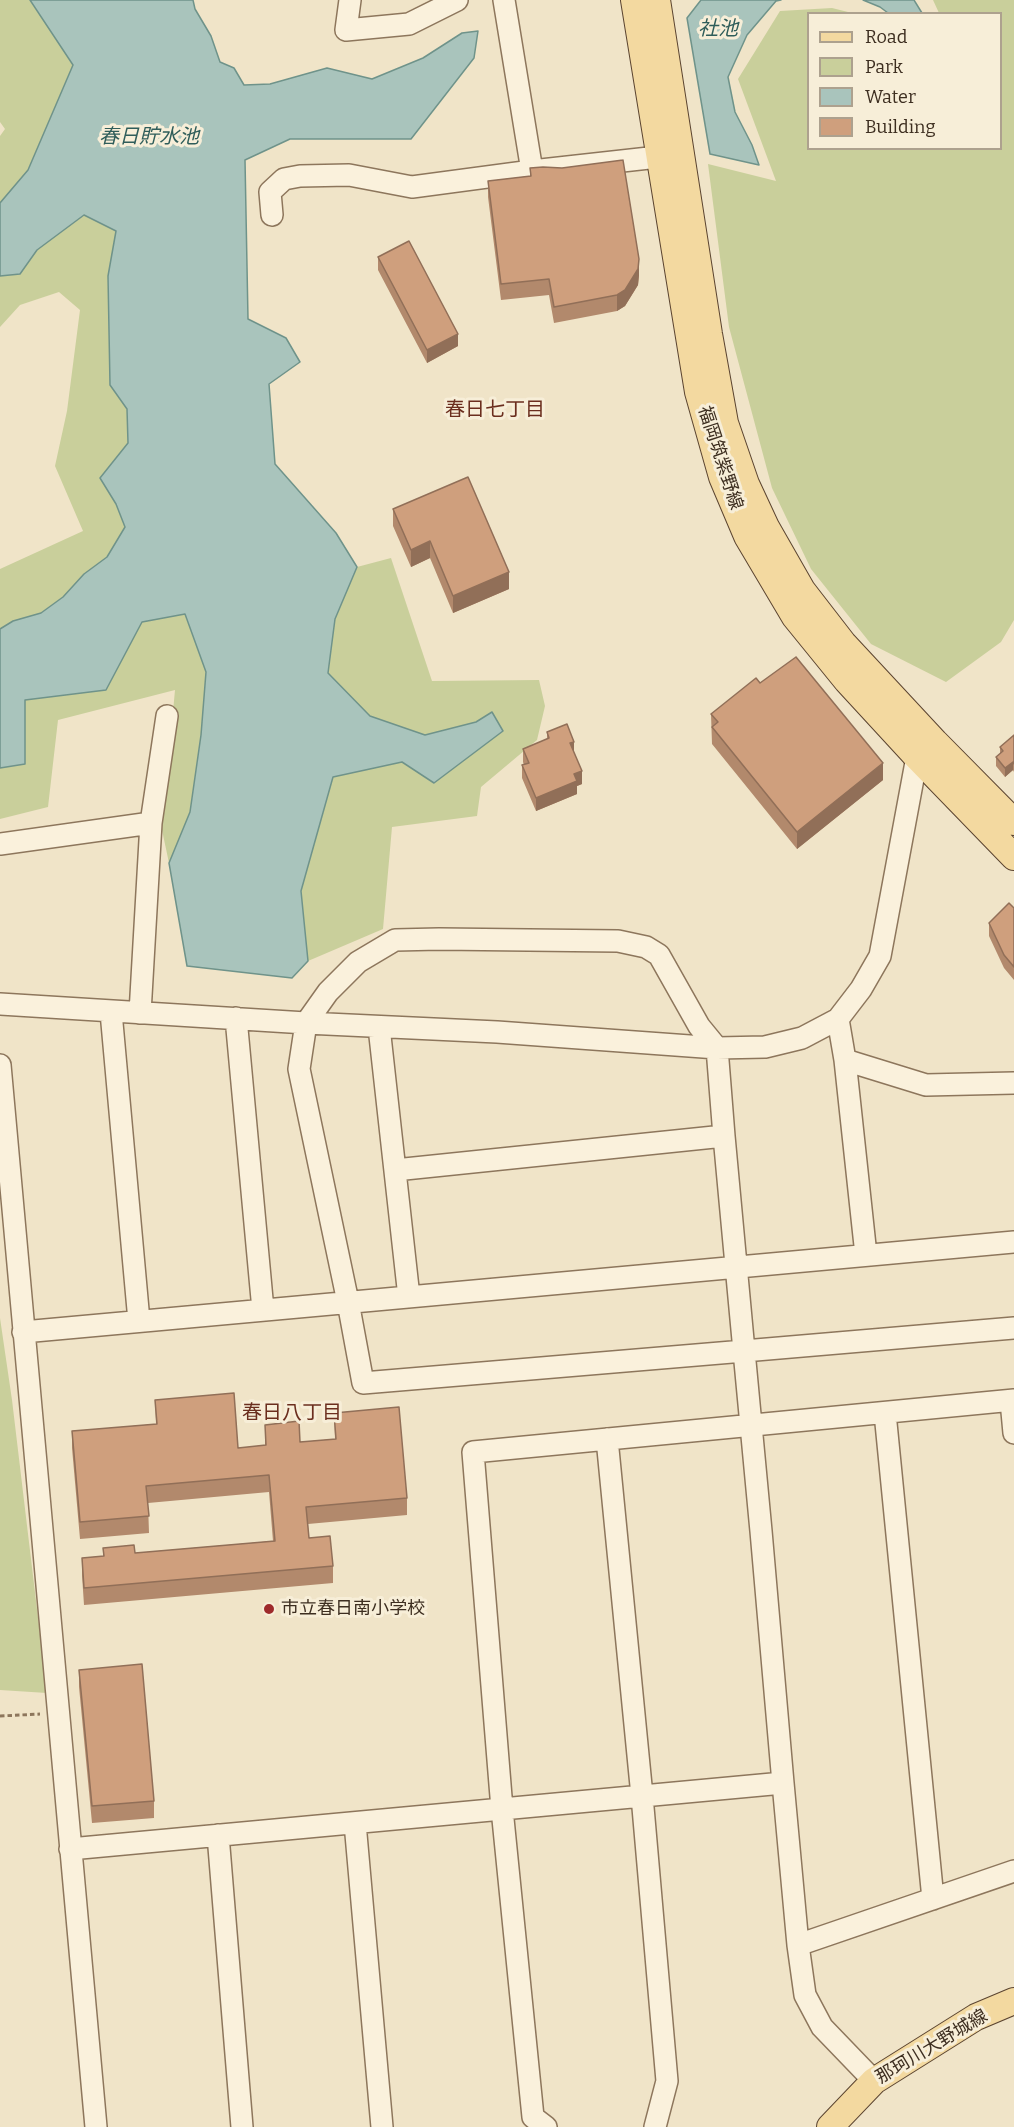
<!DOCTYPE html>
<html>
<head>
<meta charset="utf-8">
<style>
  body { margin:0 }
  #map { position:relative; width:1014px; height:2127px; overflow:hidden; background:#f0e4c8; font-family:Bitter,serif }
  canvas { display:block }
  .legend { position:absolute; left:807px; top:12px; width:195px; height:138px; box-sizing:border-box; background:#f7eed8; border:2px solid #ada18e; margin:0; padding:8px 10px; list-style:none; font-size:18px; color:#3d2e20 }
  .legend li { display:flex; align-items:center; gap:12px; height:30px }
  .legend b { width:30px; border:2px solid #ada18e }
</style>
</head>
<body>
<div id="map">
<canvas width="1014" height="2127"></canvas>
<ul class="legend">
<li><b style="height:8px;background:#f3d9a0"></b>Road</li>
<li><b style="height:16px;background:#c9cf9b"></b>Park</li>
<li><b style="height:16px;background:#a9c4bc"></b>Water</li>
<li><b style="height:16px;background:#cf9f7d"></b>Building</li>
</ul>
</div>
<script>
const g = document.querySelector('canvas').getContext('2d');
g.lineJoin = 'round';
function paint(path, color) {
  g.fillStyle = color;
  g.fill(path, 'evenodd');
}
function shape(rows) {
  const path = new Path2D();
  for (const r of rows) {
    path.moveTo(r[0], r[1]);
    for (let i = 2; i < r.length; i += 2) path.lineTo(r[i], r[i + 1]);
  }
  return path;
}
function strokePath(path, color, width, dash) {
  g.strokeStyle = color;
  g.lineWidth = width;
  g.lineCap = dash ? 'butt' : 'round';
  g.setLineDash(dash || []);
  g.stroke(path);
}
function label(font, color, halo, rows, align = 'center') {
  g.font = font + ' Bitter,"Noto Sans JP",serif';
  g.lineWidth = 6;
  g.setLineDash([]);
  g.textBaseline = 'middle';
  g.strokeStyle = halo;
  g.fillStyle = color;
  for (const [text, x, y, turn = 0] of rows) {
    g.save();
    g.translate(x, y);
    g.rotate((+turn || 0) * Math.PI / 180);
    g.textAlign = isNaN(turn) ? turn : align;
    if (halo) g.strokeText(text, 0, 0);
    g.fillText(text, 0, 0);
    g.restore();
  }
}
paint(shape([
  [0,0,30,0,73,65,28,170,0,203,0,136,5,129,0,122],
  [933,0,1014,0,1014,620,1001,642,946,682,871,644,811,569,772,488,729,327,708,164,776,181,738,79,780,11,832,8,852,13,808,14,808,148,1000,148,1000,14,939,13],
  [84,215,116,231,108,276,110,385,127,409,128,443,100,478,116,504,125,527,107,557,84,574,63,597,41,613,13,621,0,629,0,569,83,531,55,466,67,411,80,310,59,292,20,305,0,327,0,276,20,274,37,250],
  [391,558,432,681,539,680,545,706,537,740,481,787,477,816,392,827,383,929,308,961,301,891,333,777,402,762,434,783,492,712,476,722,425,735,370,716,328,673,335,619,357,567],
  [185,614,206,672,201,735,190,812,169,863,162,830,175,690,58,720,48,807,0,819,0,768,25,764,25,700,106,690,142,622],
  [0,1318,12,1400,47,1693,0,1690]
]), '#c9cf9b');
const water = shape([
  [30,0,193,0,195,9,211,36,220,62,234,68,244,85,270,84,327,68,372,79,423,58,462,33,478,31,474,58,411,139,290,139,245,160,248,319,286,338,300,362,269,384,275,464,336,533,357,567,335,619,328,673,370,716,425,735,476,722,492,712,503,731,434,783,402,762,333,777,301,891,308,961,292,978,187,966,169,863,190,812,201,735,206,672,185,614,142,622,106,690,25,700,25,764,0,768,0,629,13,621,41,613,63,597,84,574,107,557,125,527,116,504,100,478,128,443,127,409,110,385,108,276,116,231,84,215,37,250,20,274,0,276,0,203,28,170,73,65,30,0],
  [701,0,781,0,776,1,747,35,728,77,735,112,752,145,759,165,710,154,687,18,701,0],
  [863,0,914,0,922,13,888,13,880,7,863,0]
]);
paint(water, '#a9c4bc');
strokePath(water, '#6f938a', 1.5);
const minor = shape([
  [350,0,346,30,409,24,457,0],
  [504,0,532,171],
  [272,215,270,192,284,179,300,176,349,175,412,187,532,171,658,157],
  [0,844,151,823],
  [0,1004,306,1023,497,1032,717,1048,765,1047,802,1038,838,1019,861,989,880,956,917,757],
  [111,1012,139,1321],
  [140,1013,151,823,167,716],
  [236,1018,263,1310],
  [838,1019,845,1060,866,1255],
  [379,1027,409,1297],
  [845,1060,926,1085,1014,1083],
  [0,1065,96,2127],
  [395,1170,724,1136],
  [23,1332,1014,1242],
  [1011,1401,1014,1433],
  [885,1413,933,1899],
  [607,1439,642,1796,667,2081,655,2127],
  [355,1823,382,2127],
  [218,1835,242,2127],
  [70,1849,783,1783],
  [798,1945,1014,1871],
  [874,2081,822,2027,805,1995,798,1945,783,1783,761,1531,744,1351,724,1136,717,1048,699,1026,659,955,646,947,618,941,439,939,395,940,358,962,328,992,306,1023,299,1069,348,1302,363,1383,744,1351,1014,1328],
  [546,2127,533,2117,502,1809,473,1452,1014,1400]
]);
const major = shape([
  [634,0,698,392,722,477,747,536,795,617,847,681,917,757,1014,857],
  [657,0,709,334,725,423,746,484,766,527,802,590,843,643,935,742,1014,822],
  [830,2127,874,2081,976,2017,1014,2001]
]);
strokePath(minor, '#8d765c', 24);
strokePath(major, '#5b4430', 28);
strokePath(shape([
  [0,1716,40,1714]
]), '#8d765c', 3, [4.5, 3]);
strokePath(minor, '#faf1dc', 21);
strokePath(major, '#f3d9a0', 26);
paint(shape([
  [530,168,639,275,638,285,625,306,617,311,554,323,549,295,501,300,488,197,488,181,530,176],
  [378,257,458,346,427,363,378,270],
  [393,509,509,589,453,613,430,558,411,567,393,526],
  [760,683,883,780,797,849,712,744,711,714],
  [547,732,574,753,582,784,577,786,577,794,536,811,522,778,522,765,524,765,523,762,523,749,547,739],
  [1014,735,1014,772,1013,770,1005,777,996,766,996,757,1000,754,1000,747],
  [1014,908,1014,980,1004,968,989,936,989,923],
  [155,1400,238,1448,265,1445,265,1425,300,1442,335,1439,334,1413,407,1498,407,1515,308,1524,309,1538,333,1566,333,1583,84,1605,82,1575,82,1558,103,1556,103,1548,135,1553,273,1541,269,1492,148,1503,149,1533,80,1539,72,1448,72,1431,156,1424],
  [79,1670,154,1801,154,1818,92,1823,79,1687]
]), '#b2896c');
paint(shape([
  [639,259,639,275,638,285,625,306,617,311,617,295],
  [458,334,458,346,427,363,427,350],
  [430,541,430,558,411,567,411,550],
  [509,572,509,589,453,613,453,596],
  [574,742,574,755,570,743],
  [1013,762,1013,770,1005,777,1005,768],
  [883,763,883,780,797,849,797,832],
  [582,771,582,784,577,786,577,794,536,811,536,798,574,774]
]), '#916f58');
const building = shape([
  [623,160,639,259,638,269,625,290,617,295,554,307,549,279,501,284,488,181,531,176,530,168,543,167,562,168,623,160],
  [409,241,458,334,427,350,378,257,409,241],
  [468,477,509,572,453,596,430,541,411,550,393,509,468,477],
  [796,657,883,763,797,832,712,727,718,722,711,714,756,678,760,683,796,657],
  [567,724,574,742,570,743,582,771,574,774,577,781,536,798,522,765,529,763,523,749,549,738,547,732,567,724],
  [1014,735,1014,764,1013,762,1005,768,996,757,1003,751,1000,747,1014,735],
  [1009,903,1014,908,1014,967,1004,955,989,923,1009,903],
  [234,1393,238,1448,266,1445,265,1425,299,1421,300,1442,336,1439,334,1413,399,1407,407,1498,306,1507,309,1538,330,1536,333,1566,84,1588,82,1558,104,1556,103,1548,134,1545,135,1553,275,1541,269,1475,146,1486,149,1516,80,1522,72,1431,157,1424,155,1400,234,1393],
  [142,1664,154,1801,92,1806,79,1670,142,1664]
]);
paint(building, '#cf9f7d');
strokePath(building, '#916f58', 1.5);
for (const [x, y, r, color] of [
  [269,1609,6,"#9e2a2b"]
]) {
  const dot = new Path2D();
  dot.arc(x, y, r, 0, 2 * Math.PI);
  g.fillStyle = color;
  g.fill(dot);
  strokePath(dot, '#f7eed8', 2);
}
label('18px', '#3d2e20', '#f7eed8', [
  ["福岡筑紫野線",720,458,72],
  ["那珂川大野城線",932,2047,-31]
]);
label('18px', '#3d2e20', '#f7eed8', [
  ["市立春日南小学校",281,1609]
], 'left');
label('italic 20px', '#2f5d5a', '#f7eed8', [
  ["社池",718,29],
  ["春日貯水池",149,137]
]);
label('20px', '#6b2e1e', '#f7eed8', [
  ["春日七丁目",495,410],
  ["春日八丁目",292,1413]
]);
</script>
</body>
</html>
